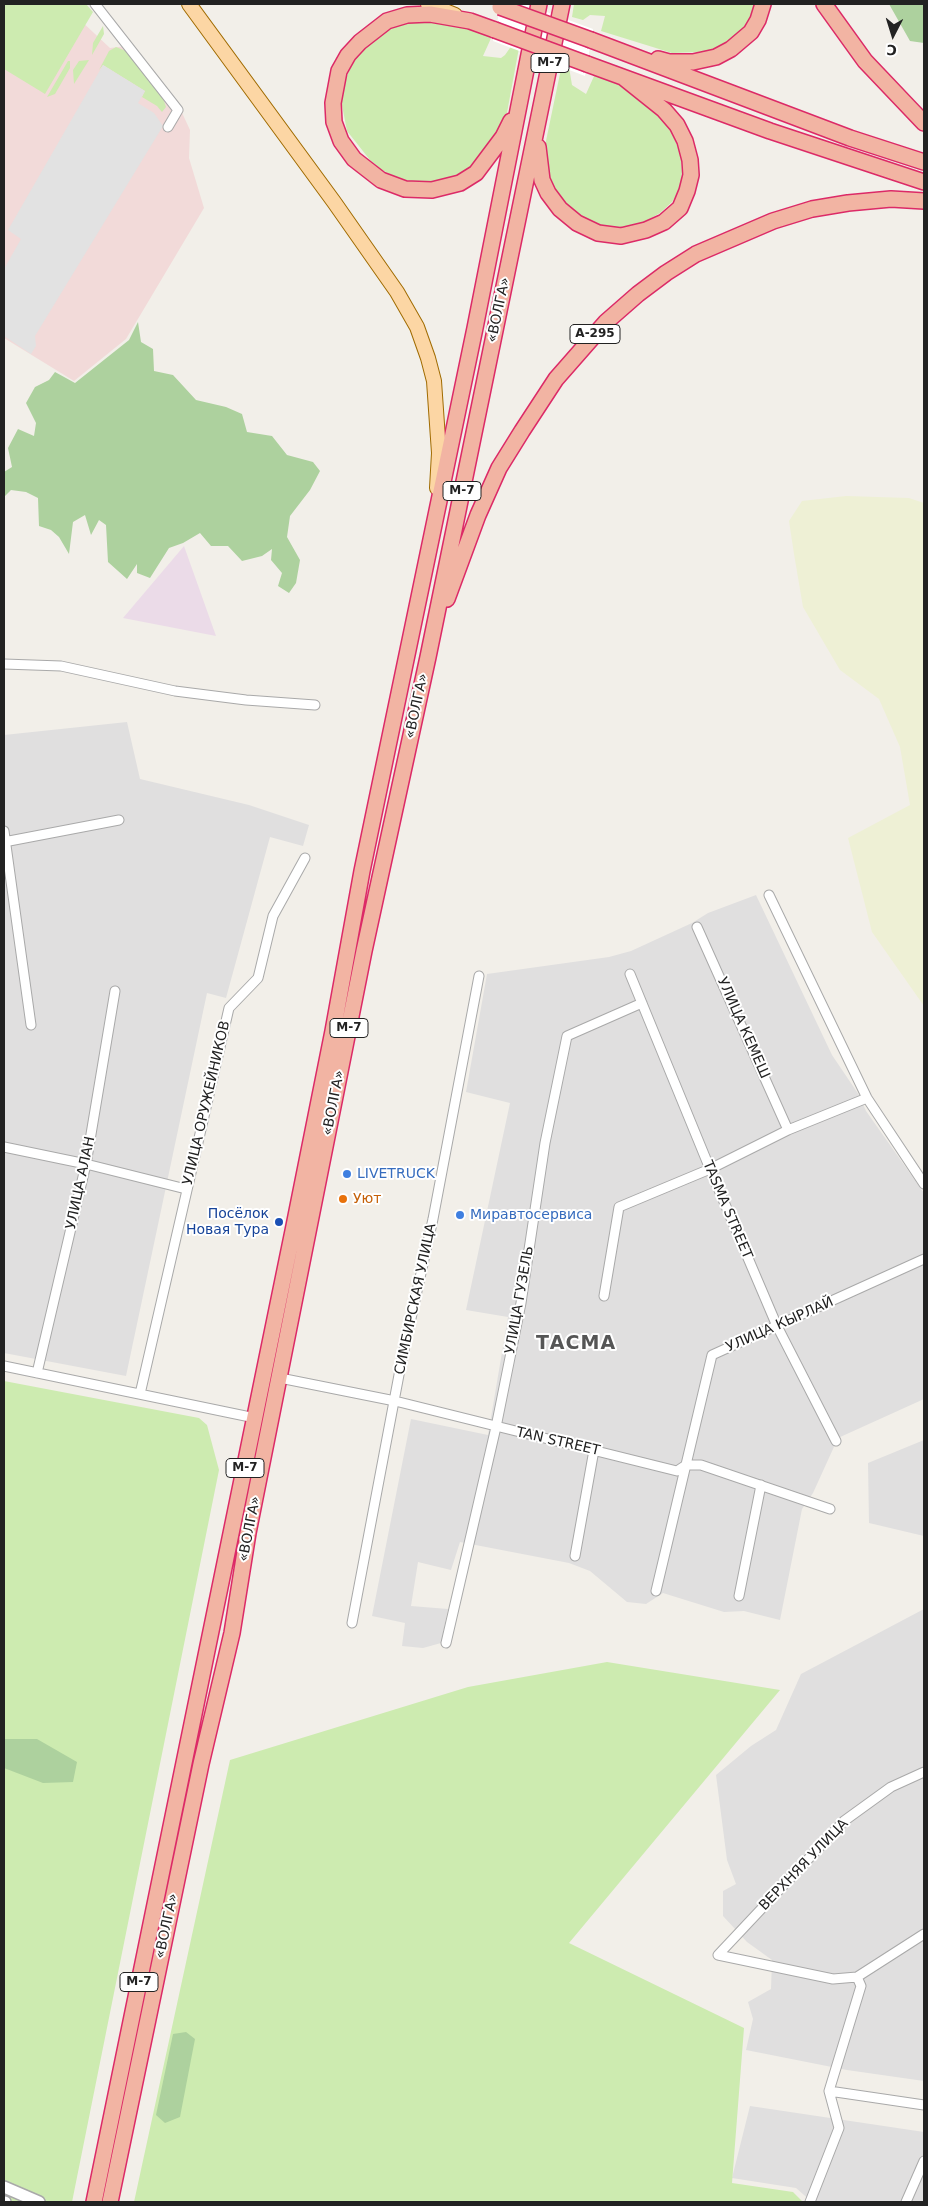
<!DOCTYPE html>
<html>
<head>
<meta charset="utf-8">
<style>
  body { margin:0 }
  #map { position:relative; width:928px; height:2206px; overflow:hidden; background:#f2efe9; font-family:"DejaVu Sans",sans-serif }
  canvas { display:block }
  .frame { position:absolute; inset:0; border:5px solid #222; pointer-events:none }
  .north { position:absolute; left:868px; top:10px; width:50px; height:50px; -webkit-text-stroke:4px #fff; paint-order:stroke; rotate:185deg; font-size:14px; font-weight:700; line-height:20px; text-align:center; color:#222 }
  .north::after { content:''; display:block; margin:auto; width:18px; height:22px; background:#222; clip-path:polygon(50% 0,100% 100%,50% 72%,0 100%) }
</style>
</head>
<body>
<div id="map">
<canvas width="928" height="2206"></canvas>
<div class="frame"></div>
<div class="north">С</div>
</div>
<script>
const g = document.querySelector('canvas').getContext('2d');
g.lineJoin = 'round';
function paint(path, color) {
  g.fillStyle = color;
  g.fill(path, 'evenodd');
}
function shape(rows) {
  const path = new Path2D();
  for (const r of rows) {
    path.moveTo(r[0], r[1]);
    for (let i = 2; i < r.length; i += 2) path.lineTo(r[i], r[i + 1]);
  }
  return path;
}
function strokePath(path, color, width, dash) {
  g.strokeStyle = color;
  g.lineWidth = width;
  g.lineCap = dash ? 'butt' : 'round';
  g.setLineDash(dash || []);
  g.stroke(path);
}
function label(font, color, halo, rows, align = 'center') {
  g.font = font + ' "DejaVu Sans",sans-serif';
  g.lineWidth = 4;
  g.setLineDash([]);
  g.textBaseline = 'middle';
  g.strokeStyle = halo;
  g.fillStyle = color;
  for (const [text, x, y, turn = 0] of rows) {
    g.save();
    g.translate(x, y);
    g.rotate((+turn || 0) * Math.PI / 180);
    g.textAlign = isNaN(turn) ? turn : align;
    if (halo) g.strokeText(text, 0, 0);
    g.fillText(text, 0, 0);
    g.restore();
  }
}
paint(shape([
  [127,722,140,779,249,805,309,825,303,846,270,837,226,998,207,993,126,1376,4,1353,4,735],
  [756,895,832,1055,859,1095,866,1111,924,1193,924,1399,838,1438,813,1493,802,1509,780,1620,744,1611,724,1612,663,1593,646,1604,627,1602,590,1571,569,1563,460,1542,451,1570,418,1562,411,1606,448,1609,441,1643,423,1648,402,1646,405,1623,372,1616,411,1419,488,1435,508,1317,466,1310,510,1103,466,1092,487,974,609,957,631,951,692,923,708,913],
  [924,1440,924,1536,869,1523,868,1463],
  [924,1609,924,2081,847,2070,746,2050,753,2019,748,2002,771,1989,772,1960,747,1942,723,1916,723,1891,736,1884,727,1860,716,1775,751,1746,776,1730,801,1674],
  [750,2106,924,2132,924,2202,812,2202,796,2188,732,2178]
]), '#e0dfdf');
paint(shape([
  [4,4,63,4,110,48,127,46,177,102,190,130,189,158,204,208,126,339,74,381,4,338]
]), '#f2dad9');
paint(shape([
  [184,546,216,636,123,618]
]), '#ebdbe8');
paint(shape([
  [846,496,909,498,924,503,924,1006,872,932,848,838,910,805,900,747,879,699,840,670,803,607,794,554,789,521,802,501]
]), '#eef0d5');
paint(shape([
  [4,4,86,4,93,12,45,94,4,69],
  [574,4,756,4,753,18,739,36,717,49,698,52,672,53,601,31,605,16,590,15,583,20,572,17],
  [436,18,492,36,483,56,501,58,505,55,512,45,519,48,506,118,478,167,442,182,420,183,399,179,382,170,370,160,347,131,341,100,343,85,357,53,396,22],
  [103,26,104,34,92,55,93,43],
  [116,47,126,51,163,98,166,107,162,112,157,106,142,97,145,91,103,65,99,70,109,51],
  [89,60,74,84,73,70,79,61],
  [68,61,70,61,70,68,55,94,47,97],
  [562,64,569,67,572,85,586,94,595,74,638,91,669,126,681,155,682,172,680,189,672,202,660,213,644,222,625,227,608,227,594,224,571,210,550,185,542,160],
  [4,1381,199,1418,207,1425,219,1470,72,2202,4,2202],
  [607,1662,780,1690,569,1943,744,2028,732,2183,793,2192,803,2202,134,2202,230,1760,468,1687]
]), '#cdebb0');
paint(shape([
  [889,4,924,4,924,43,910,41],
  [138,322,141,342,153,349,154,371,173,375,196,400,226,407,242,414,247,432,272,436,287,455,313,462,320,471,310,490,290,516,287,537,300,560,296,583,289,593,278,586,282,573,271,560,272,549,262,556,242,561,228,546,211,546,200,533,183,543,169,548,150,578,137,573,137,564,127,579,108,562,106,525,99,520,91,535,85,515,73,522,69,554,59,537,51,530,39,526,38,498,26,492,11,490,4,497,4,472,12,467,8,448,18,429,34,436,36,423,26,403,35,387,49,380,55,372,75,383,129,340],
  [4,1739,37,1739,77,1762,73,1782,43,1783,4,1768],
  [186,2032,195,2039,180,2117,165,2123,156,2115,173,2034]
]), '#add19e');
paint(shape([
  [103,65,145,91,138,103,154,113,163,126,35,336,36,346,31,354,4,336,4,269,21,239,8,230]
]), '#e2e2e2');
paint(shape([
  [501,4,525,4,593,29,585,76,493,41]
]), '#fff');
const minor = shape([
  [95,4,178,110,168,127],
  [4,664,61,666,175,691,246,700,315,705],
  [4,831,31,1025],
  [4,842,119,820],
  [769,895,867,1098,924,1184],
  [697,927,788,1130],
  [630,974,710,1169,777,1326,836,1441],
  [4,1147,86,1164,186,1189],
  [604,1296,619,1207,710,1169,788,1130,867,1098],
  [4,1366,255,1418],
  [37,1373,86,1164,115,991],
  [280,1378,395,1401,677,1471,686,1465,701,1465,830,1509],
  [140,1394,229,1008,258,978,273,916,305,858],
  [575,1556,594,1450],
  [656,1591,712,1355,924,1259],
  [739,1596,761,1485],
  [352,1623,402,1359,433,1219,479,976],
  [446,1643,496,1427,521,1303,545,1143,567,1036,642,1003],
  [718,1955,844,1821,891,1787,924,1772],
  [718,1955,833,1979,857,1977,924,1934],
  [829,2091,861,1986,857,1977],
  [829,2091,924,2105],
  [810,2202,839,2128,829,2091],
  [906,2202,924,2161]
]);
const tertiary = shape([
  [4,2187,39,2202],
  [4,2202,5,2202]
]);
const primary = shape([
  [189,4,334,202,397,292,417,327,428,358,434,381,439,453,437,488],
  [428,4,455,15]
]);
const trunk = shape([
  [824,4,865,61,924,123],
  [495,30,470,21,430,14,407,15,387,21,360,42,348,55,339,71,333,103,334,122,341,141,354,159,381,180,405,189,432,190,460,183,476,173,503,137,511,121],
  [591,40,850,138,924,162],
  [658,59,669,62,693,62,716,57,731,49,751,32,758,20,763,4],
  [587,64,770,131,924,182],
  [538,147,542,180,548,193,560,209,577,223,598,233,621,236,646,230,664,222,680,208,687,191,691,175,690,160,685,141,677,125,664,110,624,78],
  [447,599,478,515,499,468,522,431,556,379,606,322,638,294,666,273,696,254,773,221,812,209,848,203,891,199,924,201],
  [94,2202,294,1226,333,1031,362,871,475,328,539,4],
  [110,2202,201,1764,232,1633,248,1533,364,951,428,657,562,4]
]);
strokePath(minor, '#a9a9a9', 11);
strokePath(tertiary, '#a9a9a9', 14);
strokePath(primary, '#a06b00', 16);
strokePath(trunk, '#dc2a67', 18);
strokePath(minor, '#fff', 9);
strokePath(tertiary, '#fff', 11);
strokePath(primary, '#fcd6a4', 14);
strokePath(trunk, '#f2b4a3', 15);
const trunkBridge = shape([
  [500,7,591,40],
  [495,30,587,64]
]);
strokePath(trunkBridge, '#dc2a67', 18, []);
strokePath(trunkBridge, '#f2b4a3', 15);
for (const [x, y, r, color] of [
  [347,1174,5,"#3f7fe0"],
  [343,1199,5,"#e8710a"],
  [460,1215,5,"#3f7fe0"],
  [279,1222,5,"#1a4fb4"]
]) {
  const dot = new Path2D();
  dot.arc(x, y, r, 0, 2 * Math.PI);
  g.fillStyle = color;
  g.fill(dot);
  strokePath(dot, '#fff', 2);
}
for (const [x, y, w] of [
  [550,63,38],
  [595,334,50],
  [462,491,38],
  [349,1028,38],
  [245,1468,38],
  [139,1982,38]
]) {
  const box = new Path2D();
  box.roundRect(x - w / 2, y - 9.5, w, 19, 4);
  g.fillStyle = '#fff';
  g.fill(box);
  strokePath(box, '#222', 1);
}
label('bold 12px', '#222', null, [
  ["М-7",550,63],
  ["А-295",595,334],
  ["М-7",462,491],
  ["М-7",349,1028],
  ["М-7",245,1468],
  ["М-7",139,1982]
]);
label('14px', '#222', '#fff', [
  ["«ВОЛГА»",499,310,-78],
  ["«ВОЛГА»",417,706,-78],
  ["УЛИЦА КЕМЕШ",743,1028,66],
  ["УЛИЦА ОРУЖЕЙНИКОВ",207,1103,-77],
  ["«ВОЛГА»",334,1103,-79],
  ["УЛИЦА АЛАН",81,1183,-78],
  ["TASMA STREET",727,1210,67],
  ["СИМБИРСКАЯ УЛИЦА",416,1299,-78],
  ["УЛИЦА ГУЗЕЛЬ",520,1300,-80],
  ["УЛИЦА КЫРЛАЙ",780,1325,-24],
  ["TAN STREET",558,1442,13],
  ["«ВОЛГА»",250,1529,-79],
  ["ВЕРХНЯЯ УЛИЦА",804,1865,-46],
  ["«ВОЛГА»",167,1926,-78]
]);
label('14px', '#366cbe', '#fff', [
  ["LIVETRUCK",357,1174],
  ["Миравтосервиса",470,1215]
], 'left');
label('14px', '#c56008', '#fff', [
  ["Уют",353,1199]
], 'left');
label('14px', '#164399', '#fff', [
  ["Посёлок",269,1214],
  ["Новая Тура",269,1230]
], 'right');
g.letterSpacing = '1px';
label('bold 19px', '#555', '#fff', [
  ["ТАСМА",576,1344]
]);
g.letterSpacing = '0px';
</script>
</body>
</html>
